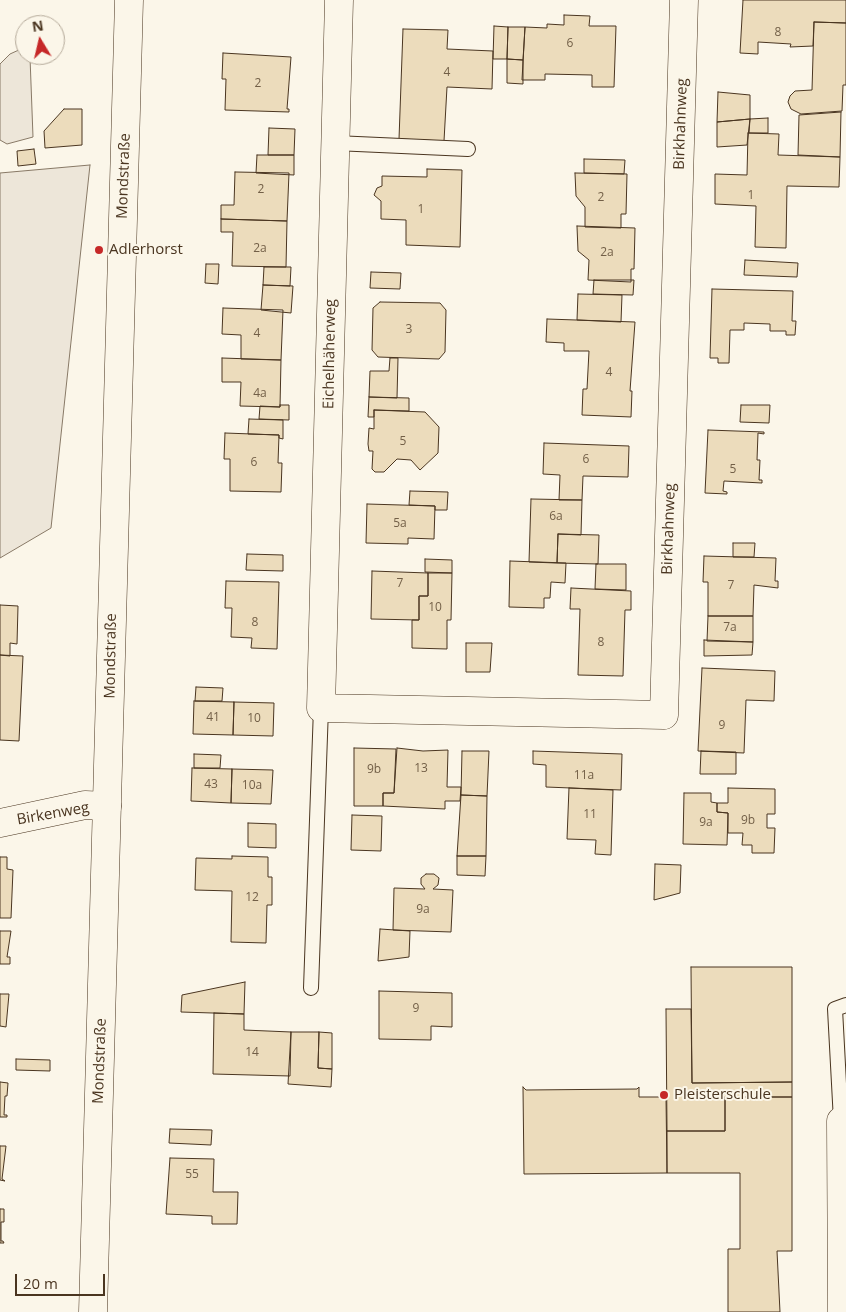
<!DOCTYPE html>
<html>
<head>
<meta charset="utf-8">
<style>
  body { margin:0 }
  #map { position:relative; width:846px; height:1312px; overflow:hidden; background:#fbf6e9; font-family:"Open Sans",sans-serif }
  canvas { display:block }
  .north { position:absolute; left:15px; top:15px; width:50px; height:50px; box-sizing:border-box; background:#fbf6e9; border:1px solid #b4a999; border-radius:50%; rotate:351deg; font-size:14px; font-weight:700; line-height:20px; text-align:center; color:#4a3520 }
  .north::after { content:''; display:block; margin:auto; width:18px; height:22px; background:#c62828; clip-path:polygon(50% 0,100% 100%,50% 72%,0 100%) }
  .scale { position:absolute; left:15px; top:1274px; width:90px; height:22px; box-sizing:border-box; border:2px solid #4a3520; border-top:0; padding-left:6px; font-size:15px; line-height:18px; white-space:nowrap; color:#4a3520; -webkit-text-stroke:4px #fbf6e9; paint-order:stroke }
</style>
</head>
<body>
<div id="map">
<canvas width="846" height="1312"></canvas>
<div class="north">N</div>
<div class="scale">20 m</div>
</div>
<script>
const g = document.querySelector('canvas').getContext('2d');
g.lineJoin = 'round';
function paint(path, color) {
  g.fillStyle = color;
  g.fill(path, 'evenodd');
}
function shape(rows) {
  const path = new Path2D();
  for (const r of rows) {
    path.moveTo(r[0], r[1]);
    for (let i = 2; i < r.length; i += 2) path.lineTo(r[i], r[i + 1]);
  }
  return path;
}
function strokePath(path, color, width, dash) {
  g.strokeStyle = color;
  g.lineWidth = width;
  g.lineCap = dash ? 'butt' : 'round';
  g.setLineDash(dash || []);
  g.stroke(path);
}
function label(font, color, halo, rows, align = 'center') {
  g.font = font + ' "Open Sans",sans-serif';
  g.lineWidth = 4;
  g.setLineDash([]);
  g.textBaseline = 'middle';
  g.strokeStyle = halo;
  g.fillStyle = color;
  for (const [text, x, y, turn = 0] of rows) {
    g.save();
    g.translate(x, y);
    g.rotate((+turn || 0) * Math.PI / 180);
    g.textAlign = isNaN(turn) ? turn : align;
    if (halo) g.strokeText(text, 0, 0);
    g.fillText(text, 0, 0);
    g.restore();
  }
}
const green = shape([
  [21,49,25,55,30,57,33,137,7,144,0,140,0,64,10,54,21,49],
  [90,165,51,528,0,558,0,173,90,165]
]);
paint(green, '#ede6d9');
strokePath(green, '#887966', 1);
const building = shape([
  [743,0,846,0,846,23,814,22,813,46,790,47,791,44,758,42,758,54,740,53,743,0],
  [564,15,590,16,589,26,616,26,614,87,592,87,592,75,545,74,545,80,522,80,525,27,547,28,547,24,564,25,564,15],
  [814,22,846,23,846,85,843,85,842,111,801,114,791,109,788,102,790,96,795,91,812,90,814,22],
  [494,26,508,27,507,59,493,59,494,26],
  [508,27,525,27,523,60,507,59,508,27],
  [403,29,448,30,447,49,493,51,492,89,447,87,444,141,399,139,403,29],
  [223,53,291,57,287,109,289,109,289,112,225,110,226,79,222,79,223,53],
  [507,59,523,60,523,84,507,83,507,59],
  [718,92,750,95,750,119,717,122,718,92],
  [64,109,82,109,82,145,45,148,44,131,64,109],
  [841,112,840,157,798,155,799,115,841,112],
  [768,118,768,133,749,133,750,119,768,118],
  [750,119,747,145,717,147,717,122,750,119],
  [269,128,295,129,294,155,268,155,269,128],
  [748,133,779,134,778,155,840,157,839,187,787,186,786,248,755,247,756,206,715,204,715,174,747,175,748,133],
  [34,149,36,164,18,166,17,151,34,149],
  [257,155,294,155,294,175,256,173,257,155],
  [584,159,625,160,624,174,584,173,584,159],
  [427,169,462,170,460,247,406,245,406,220,381,219,381,201,374,195,377,188,382,186,382,176,427,177,427,169],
  [235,172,289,173,287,221,221,219,221,205,234,205,235,172],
  [575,173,627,174,626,214,621,214,621,228,585,227,585,207,576,196,575,173],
  [221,219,287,221,286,267,232,266,233,232,221,232,221,219],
  [577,226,635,228,634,269,631,269,631,282,588,280,589,260,578,251,577,226],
  [745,260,798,263,797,277,744,275,745,260],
  [206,264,219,264,218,284,205,283,206,264],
  [264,267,291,267,290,286,263,285,264,267],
  [371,272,401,273,400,289,370,288,371,272],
  [594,280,634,280,633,295,593,294,594,280],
  [263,285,293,286,291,313,261,310,263,285],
  [712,289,793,291,792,321,796,321,795,335,786,335,786,331,770,331,770,324,744,323,744,330,730,330,729,363,718,363,718,358,710,358,712,289],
  [578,294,622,295,621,322,577,320,578,294],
  [380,302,440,303,446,310,445,352,439,359,378,357,372,350,373,308,380,302],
  [223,308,283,310,281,360,241,359,241,335,222,334,223,308],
  [547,319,635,322,630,391,632,391,631,417,582,415,583,389,587,389,589,351,564,351,564,343,546,342,547,319],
  [222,358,281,360,280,407,240,406,241,382,222,382,222,358],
  [390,358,398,358,397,398,369,397,370,371,389,371,390,358],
  [369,397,409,398,409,411,374,410,374,417,368,417,369,397],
  [280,405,289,405,289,420,259,419,260,406,280,407,280,405],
  [741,405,770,405,769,423,740,422,741,405],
  [374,410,425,412,439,427,438,453,420,470,411,460,397,459,384,472,375,472,372,469,373,451,369,451,368,444,369,428,374,429,374,410],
  [249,419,283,420,283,439,279,438,279,435,248,434,249,419],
  [708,430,764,432,764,434,758,433,757,460,760,460,759,480,762,480,762,483,724,481,723,491,727,492,727,494,705,493,708,430],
  [225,433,279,435,278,463,282,463,281,492,230,491,230,459,224,459,225,433],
  [544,443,629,446,628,477,583,476,582,500,559,500,560,475,543,474,544,443],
  [410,491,448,492,447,510,435,510,435,506,409,505,410,491],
  [531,499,582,500,581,535,558,534,557,563,529,562,531,499],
  [367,504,435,506,434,539,408,538,408,544,366,543,367,504],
  [558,534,599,535,598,564,557,563,558,534],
  [733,543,755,543,754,557,733,557,733,543],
  [247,554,283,555,283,571,246,570,247,554],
  [704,556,776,558,775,581,778,581,778,588,754,585,753,616,708,616,708,582,703,582,704,556],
  [425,559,452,560,452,573,425,572,425,559],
  [510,561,566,563,565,583,551,582,550,598,544,598,544,608,509,607,510,561],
  [596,564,626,564,626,590,595,589,596,564],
  [372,571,428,573,428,596,419,596,419,620,371,619,372,571],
  [428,573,452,573,451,620,447,620,447,649,412,648,412,620,419,620,419,596,428,596,428,573],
  [226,581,279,582,277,649,251,648,252,638,231,637,232,608,225,608,226,581],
  [571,588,631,591,631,610,625,610,623,676,578,675,580,609,570,609,571,588],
  [0,605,18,606,17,644,10,643,10,656,0,655,0,605],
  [708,616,753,616,753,642,707,641,708,616],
  [704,640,753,642,752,655,704,656,704,640],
  [466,643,492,643,490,672,466,672,466,643],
  [0,655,23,656,19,741,0,740,0,655],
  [702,668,775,671,774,701,746,700,744,753,698,751,702,668],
  [196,687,223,688,222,701,195,701,196,687],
  [194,701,234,702,233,735,193,734,194,701],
  [234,702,274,703,273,736,233,735,234,702],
  [354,748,396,749,394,793,383,793,383,806,354,806,354,748],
  [397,748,423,751,448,750,447,787,461,787,460,801,445,801,445,809,383,806,383,793,394,793,397,748],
  [462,751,489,751,487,796,461,795,462,751],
  [533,751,622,754,621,790,546,787,546,765,533,764,533,751],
  [701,751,736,752,736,774,700,774,701,751],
  [194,754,221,755,220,768,194,768,194,754],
  [192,768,232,769,231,803,191,801,192,768],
  [232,769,273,770,271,804,231,803,232,769],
  [569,788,613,790,611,855,595,854,596,840,567,839,569,788],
  [728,788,775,789,775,814,767,814,767,828,775,828,774,853,752,853,752,845,742,845,743,833,728,833,728,813,717,812,717,803,728,803,728,788],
  [684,793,711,793,711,802,717,803,717,812,728,813,727,845,683,844,684,793],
  [461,795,487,796,486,856,457,856,461,795],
  [352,815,382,816,381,851,351,850,352,815],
  [248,823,276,824,276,848,248,847,248,823],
  [232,856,268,857,268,877,272,877,272,905,267,905,266,943,231,942,232,891,195,890,196,858,232,859,232,856],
  [457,856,486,856,485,876,457,875,457,856],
  [0,857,7,857,7,869,13,870,11,918,0,918,0,857],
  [655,864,681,865,680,893,654,900,655,864],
  [426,874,434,874,439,878,438,885,433,889,453,890,451,932,393,930,394,888,425,889,421,884,421,878,426,874],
  [380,929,410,931,409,957,378,961,380,929],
  [0,931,11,931,7,957,10,957,10,964,0,964,0,931],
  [691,967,792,967,792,1082,692,1083,691,967],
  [245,982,244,1014,181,1012,182,995,245,982],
  [379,991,452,993,452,1027,431,1026,431,1040,379,1039,379,991],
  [0,994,9,994,6,1027,0,1026,0,994],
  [666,1009,691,1009,692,1083,792,1082,792,1097,725,1097,725,1131,667,1131,666,1009],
  [214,1013,244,1014,244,1030,291,1032,290,1076,213,1074,214,1013],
  [291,1032,319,1032,318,1068,332,1069,331,1087,288,1084,291,1032],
  [319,1032,332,1033,332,1069,318,1068,319,1032],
  [16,1059,50,1060,50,1071,16,1070,16,1059],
  [0,1082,8,1083,7,1096,5,1096,4,1115,7,1115,7,1117,0,1117,0,1082],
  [523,1087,526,1090,637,1089,639,1087,639,1097,666,1097,667,1173,524,1174,523,1087],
  [725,1097,792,1097,792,1251,777,1251,780,1312,728,1312,728,1249,740,1249,740,1173,667,1173,667,1131,725,1131,725,1097],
  [170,1129,212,1130,211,1145,169,1143,170,1129],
  [0,1146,6,1146,2,1179,5,1181,0,1180,0,1146],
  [170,1158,214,1159,213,1192,238,1192,237,1224,212,1224,212,1216,166,1214,170,1158],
  [0,1209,4,1209,4,1222,1,1222,1,1241,3,1241,4,1243,0,1243,0,1209]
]);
paint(building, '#ecdcbc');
strokePath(building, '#4a3520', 1);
const lane = shape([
  [335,143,468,149],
  [311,988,321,708],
  [841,1121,835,1009,846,1005]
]);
const street = shape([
  [339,0,321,708,664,715,684,0],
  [0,823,85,805,107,806],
  [841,1121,842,1312]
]);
const secondary = shape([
  [93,1312,129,0]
]);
strokePath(lane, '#4a3520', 16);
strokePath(street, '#4a3520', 29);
strokePath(secondary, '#4a3520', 29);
strokePath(lane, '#fbf6e9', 14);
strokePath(street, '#fbf6e9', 28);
strokePath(secondary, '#fbf6e9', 28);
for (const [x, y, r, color] of [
  [99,250,5,"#c62828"],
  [664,1095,5,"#c62828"]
]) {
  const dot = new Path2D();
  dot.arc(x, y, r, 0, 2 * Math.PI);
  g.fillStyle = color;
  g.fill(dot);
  strokePath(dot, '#fbf6e9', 2);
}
label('12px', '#725f47', null, [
  ["8",778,33],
  ["6",570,44],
  ["4",447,73],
  ["2",258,84],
  ["2",261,190],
  ["1",751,196],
  ["2",601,198],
  ["1",421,210],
  ["2a",260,249],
  ["2a",607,253],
  ["3",409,330],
  ["4",257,334],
  ["4",609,373],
  ["4a",260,394],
  ["5",403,442],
  ["6",586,460],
  ["6",254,463],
  ["5",733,470],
  ["6a",556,517],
  ["5a",400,524],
  ["7",400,584],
  ["7",731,586],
  ["10",435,608],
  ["8",255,623],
  ["7a",730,628],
  ["8",601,643],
  ["41",213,718],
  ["10",254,719],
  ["9",722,726],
  ["13",421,769],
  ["9b",374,770],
  ["11a",584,776],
  ["43",211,785],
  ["10a",252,786],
  ["11",590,815],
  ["9b",748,821],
  ["9a",706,823],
  ["12",252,898],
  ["9a",423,910],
  ["9",416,1009],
  ["14",252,1053],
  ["55",192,1175]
]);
label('15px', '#4a3520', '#fbf6e9', [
  ["Birkhahnweg",681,124,-88],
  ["Mondstraße",124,176,-88],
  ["Eichelhäherweg",330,354,-89],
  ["Birkhahnweg",669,529,-88],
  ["Mondstraße",111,656,-89],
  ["Birkenweg",53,814,-10],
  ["Mondstraße",100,1061,-88]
]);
label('15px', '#4a3520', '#fbf6e9', [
  ["Adlerhorst",109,250],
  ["Pleisterschule",674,1095]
], 'left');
</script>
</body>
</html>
